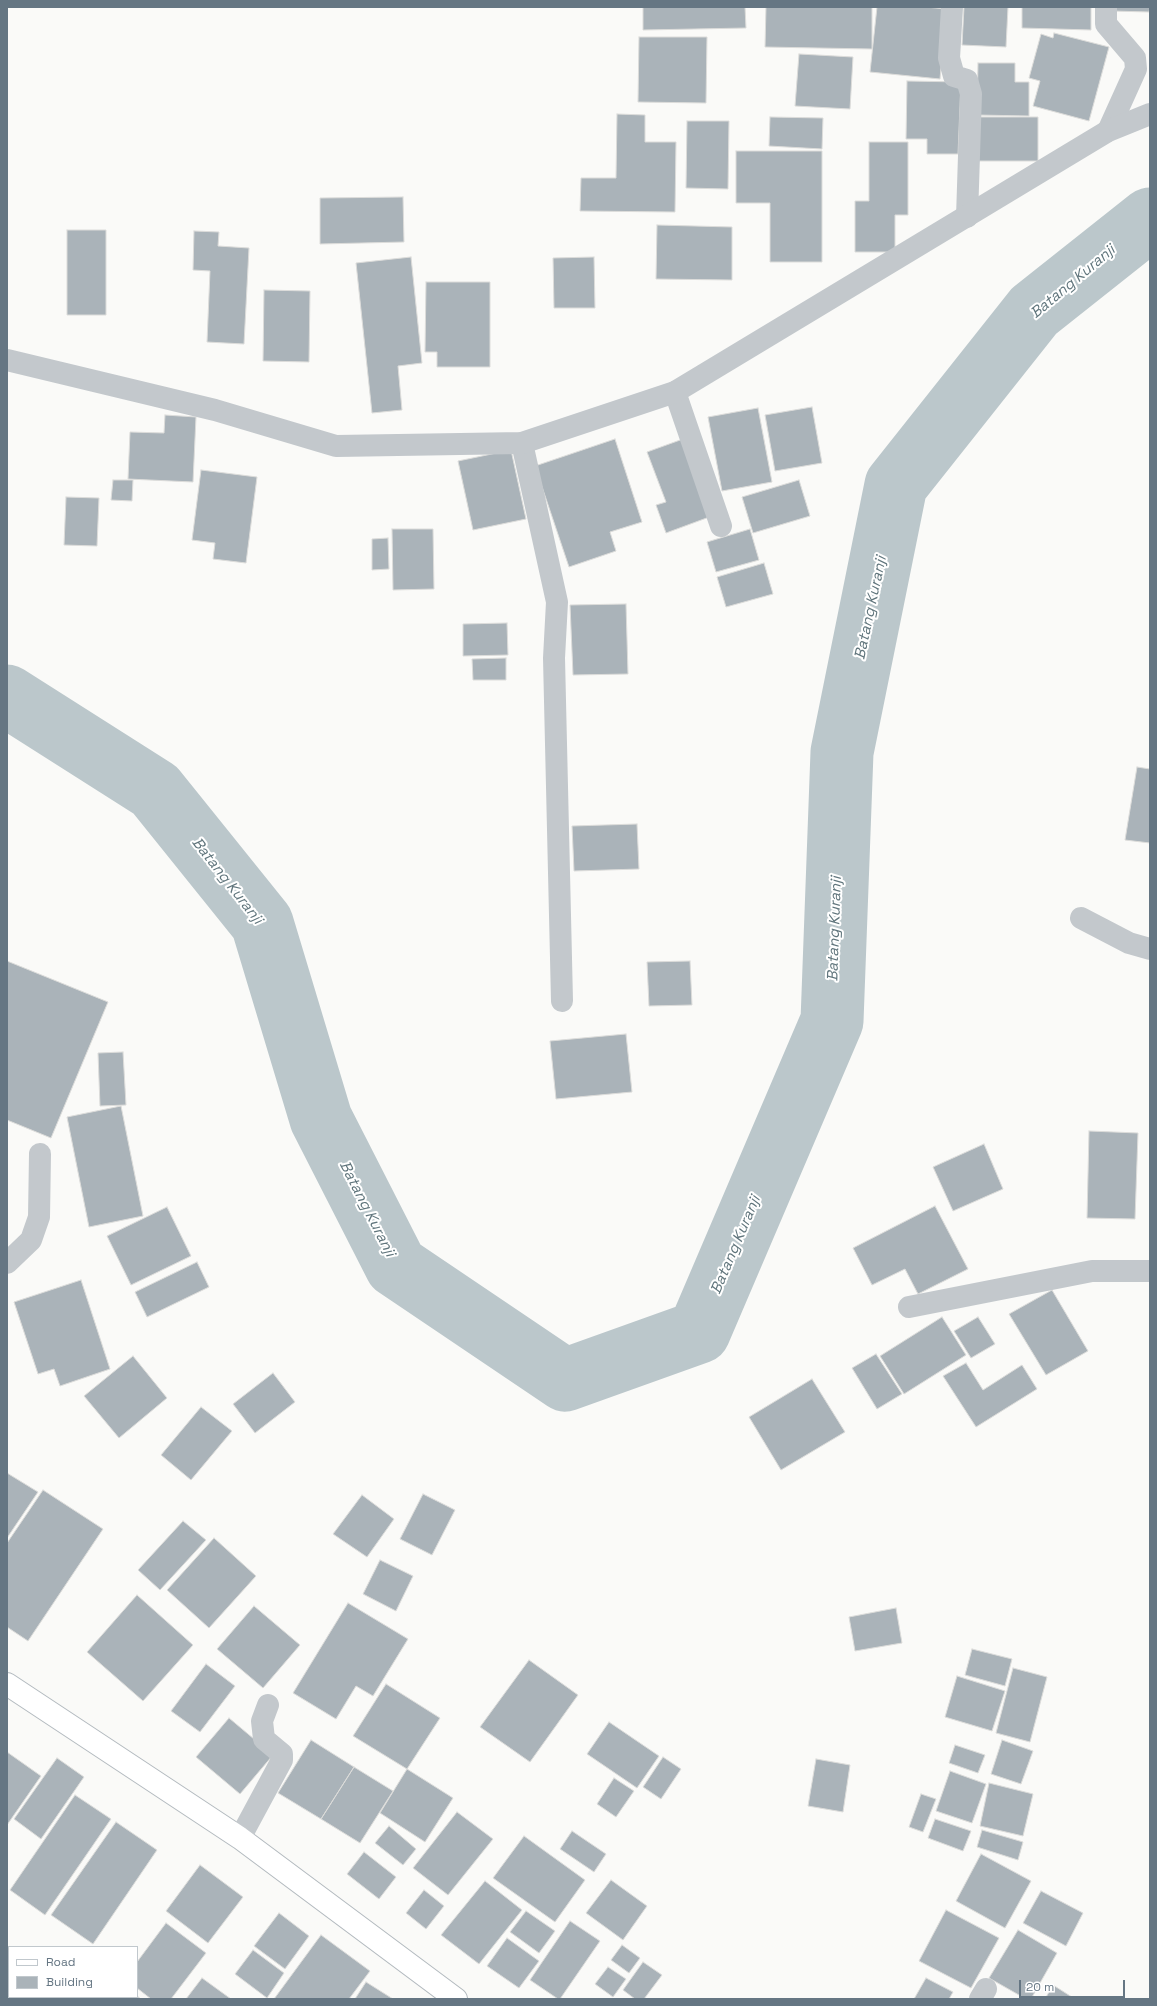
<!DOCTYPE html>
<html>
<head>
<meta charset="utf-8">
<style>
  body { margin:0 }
  #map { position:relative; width:1157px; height:2006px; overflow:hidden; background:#fafaf8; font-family:"Space Grotesk",sans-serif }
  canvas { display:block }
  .frame { position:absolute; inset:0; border:8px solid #657683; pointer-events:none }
  .legend { position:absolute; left:8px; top:1946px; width:130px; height:52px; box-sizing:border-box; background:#fff; border:1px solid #c1c8cd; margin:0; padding:5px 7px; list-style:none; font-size:12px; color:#657683 }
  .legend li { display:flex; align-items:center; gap:8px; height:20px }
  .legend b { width:20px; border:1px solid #c1c8cd }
  .scale { position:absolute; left:1019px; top:1980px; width:106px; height:18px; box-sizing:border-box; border:2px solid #657683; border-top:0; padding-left:5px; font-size:12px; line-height:14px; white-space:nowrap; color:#657683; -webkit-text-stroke:3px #fff; paint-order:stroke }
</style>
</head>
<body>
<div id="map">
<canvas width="1157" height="2006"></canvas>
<div class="frame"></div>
<ul class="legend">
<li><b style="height:5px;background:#fff"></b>Road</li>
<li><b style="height:11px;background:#aab3b9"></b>Building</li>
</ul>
<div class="scale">20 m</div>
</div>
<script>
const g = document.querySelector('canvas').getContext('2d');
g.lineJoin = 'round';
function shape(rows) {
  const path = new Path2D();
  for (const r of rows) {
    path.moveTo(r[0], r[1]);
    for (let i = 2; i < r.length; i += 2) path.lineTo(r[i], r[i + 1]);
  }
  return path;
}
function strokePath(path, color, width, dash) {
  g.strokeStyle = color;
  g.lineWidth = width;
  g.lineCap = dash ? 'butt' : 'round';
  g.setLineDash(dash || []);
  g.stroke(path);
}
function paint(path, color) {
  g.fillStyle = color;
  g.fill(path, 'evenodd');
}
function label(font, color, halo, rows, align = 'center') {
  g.font = font + ' "Space Grotesk",sans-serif';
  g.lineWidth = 4;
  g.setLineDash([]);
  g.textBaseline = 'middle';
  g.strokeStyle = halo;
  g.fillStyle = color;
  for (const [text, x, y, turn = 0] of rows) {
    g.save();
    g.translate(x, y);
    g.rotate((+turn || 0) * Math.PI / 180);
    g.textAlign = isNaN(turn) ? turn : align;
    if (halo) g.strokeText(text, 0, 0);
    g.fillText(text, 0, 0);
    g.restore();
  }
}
strokePath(shape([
  [7,696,155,790,262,923,321,1119,396,1266,565,1380,699,1332,832,1021,842,752,896,485,1034,311,1150,219]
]), '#bbc7cb', 63);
const building = shape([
  [643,7,745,7,746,28,643,30,643,7],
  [766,7,872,7,872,49,765,47,766,7],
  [877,7,926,7,946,9,940,79,870,72,877,7],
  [964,7,1008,7,1006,47,962,45,964,7],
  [1022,7,1091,7,1091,30,1022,28,1022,7],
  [1112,7,1150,7,1149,12,1112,11,1112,7],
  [1054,33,1109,47,1089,121,1033,106,1040,81,1029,78,1041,34,1053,38,1054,33],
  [639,37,707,37,706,103,638,102,639,37],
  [799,54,853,57,850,109,795,106,799,54],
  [978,63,1015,63,1015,82,1029,82,1029,116,977,115,978,63],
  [907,81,961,82,958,154,927,154,927,139,906,139,907,81],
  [617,114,645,115,645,142,676,142,675,212,580,211,581,178,616,178,617,114],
  [770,117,823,118,822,149,769,146,770,117],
  [975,117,1038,117,1038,161,976,161,975,117],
  [687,121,729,121,728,189,686,188,687,121],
  [869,142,908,142,908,215,895,215,895,252,855,252,855,201,869,201,869,142],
  [736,151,822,151,822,262,770,262,770,203,736,203,736,151],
  [403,197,404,242,320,244,320,198,403,197],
  [657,225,732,227,732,280,656,279,657,225],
  [67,230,106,230,106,315,67,315,67,230],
  [194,231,219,232,218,246,249,248,244,344,207,342,210,271,193,270,194,231],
  [411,257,422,363,398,366,402,410,372,413,356,263,411,257],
  [594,257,595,308,554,308,553,258,594,257],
  [426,282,490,282,490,367,437,367,437,352,425,352,426,282],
  [264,290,310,291,309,362,263,361,264,290],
  [812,407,822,463,775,471,765,415,812,407],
  [758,408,772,482,722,491,708,417,758,408],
  [165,415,196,417,193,482,128,479,130,432,164,433,165,415],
  [615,439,642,522,610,532,616,551,569,567,535,466,615,439],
  [683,439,712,516,666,533,656,505,666,502,647,452,683,439],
  [511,450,526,519,473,530,458,461,511,450],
  [201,470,257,477,246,563,213,559,215,543,192,540,201,470],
  [113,480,133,480,132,501,111,500,113,480],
  [799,480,810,516,753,533,742,497,799,480],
  [66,497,99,498,97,546,64,545,66,497],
  [392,529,433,529,434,589,393,590,392,529],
  [750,529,759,560,716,572,707,542,750,529],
  [388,538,389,569,372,570,372,539,388,538],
  [764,563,773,594,726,607,717,577,764,563],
  [626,604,628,674,573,675,570,605,626,604],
  [507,623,508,655,463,656,463,624,507,623],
  [506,658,506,680,473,680,472,659,506,658],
  [1137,767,1150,769,1150,843,1125,840,1137,767],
  [637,824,639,869,574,871,572,826,637,824],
  [7,961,108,1002,51,1138,7,1120,7,961],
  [690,961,692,1005,649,1006,647,962,690,961],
  [626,1034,632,1092,556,1099,550,1041,626,1034],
  [123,1052,126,1105,100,1106,98,1053,123,1052],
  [121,1106,143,1216,89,1227,67,1117,121,1106],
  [1089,1131,1138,1133,1135,1219,1087,1218,1089,1131],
  [984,1144,1003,1189,953,1211,933,1167,984,1144],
  [935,1206,968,1269,918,1294,905,1269,872,1285,853,1248,935,1206],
  [167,1207,191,1256,131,1285,107,1236,167,1207],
  [197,1262,209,1287,147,1317,135,1292,197,1262],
  [81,1280,110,1369,60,1386,54,1369,38,1374,14,1302,81,1280],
  [1052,1290,1088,1351,1046,1375,1009,1314,1052,1290],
  [942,1317,966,1355,904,1394,880,1356,942,1317],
  [978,1317,995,1344,971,1358,954,1331,978,1317],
  [876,1354,902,1394,877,1409,852,1368,876,1354],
  [133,1356,167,1398,119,1438,84,1396,133,1356],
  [966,1363,983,1390,1022,1365,1037,1389,976,1427,943,1376,966,1363],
  [273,1373,295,1402,255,1433,233,1404,273,1373],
  [812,1379,845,1432,781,1470,749,1417,812,1379],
  [201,1407,232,1431,191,1480,161,1455,201,1407],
  [7,1473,38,1492,7,1538,7,1473],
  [43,1490,103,1529,28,1641,7,1627,7,1543,43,1490],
  [423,1494,455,1510,432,1555,400,1539,423,1494],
  [362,1495,394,1519,367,1557,333,1534,362,1495],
  [183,1521,206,1540,160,1590,138,1570,183,1521],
  [214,1538,256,1576,209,1628,167,1590,214,1538],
  [380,1560,413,1576,396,1611,363,1594,380,1560],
  [137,1595,193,1645,143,1701,87,1652,137,1595],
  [348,1603,408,1639,373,1696,356,1686,336,1719,293,1693,348,1603],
  [254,1606,300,1645,263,1688,217,1649,254,1606],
  [896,1608,902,1643,855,1651,849,1617,896,1608],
  [972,1649,1012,1659,1005,1686,965,1675,972,1649],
  [529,1660,578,1695,530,1762,480,1727,529,1660],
  [206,1664,235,1686,200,1732,171,1711,206,1664],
  [1013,1668,1047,1677,1030,1742,996,1733,1013,1668],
  [957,1676,1005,1691,992,1731,945,1717,957,1676],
  [386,1684,440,1718,407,1769,353,1736,386,1684],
  [229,1718,273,1755,240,1794,196,1757,229,1718],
  [609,1722,659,1756,637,1788,587,1754,609,1722],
  [311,1740,354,1767,321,1819,278,1793,311,1740],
  [1002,1740,1033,1751,1021,1784,991,1774,1002,1740],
  [955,1745,985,1755,978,1773,949,1763,955,1745],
  [7,1752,41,1776,7,1825,7,1752],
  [663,1757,681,1769,661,1799,643,1787,663,1757],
  [57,1758,84,1777,41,1839,14,1819,57,1758],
  [816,1759,850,1765,843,1812,808,1806,816,1759],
  [354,1767,393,1791,360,1843,321,1819,354,1767],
  [407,1769,453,1798,425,1842,380,1813,407,1769],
  [950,1771,986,1784,972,1823,936,1811,950,1771],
  [614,1778,634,1791,616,1817,597,1804,614,1778],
  [989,1783,1033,1794,1023,1836,980,1826,989,1783],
  [921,1794,936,1799,923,1832,909,1827,921,1794],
  [75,1795,111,1819,45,1915,10,1890,75,1795],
  [457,1812,493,1839,448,1895,413,1868,457,1812],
  [935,1819,971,1831,963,1851,928,1838,935,1819],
  [116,1822,157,1850,93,1944,51,1915,116,1822],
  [389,1826,416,1849,403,1865,375,1843,389,1826],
  [982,1830,1023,1842,1018,1860,977,1847,982,1830],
  [572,1831,606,1854,594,1872,560,1849,572,1831],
  [524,1836,585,1880,555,1922,493,1878,524,1836],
  [364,1852,396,1877,379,1899,347,1874,364,1852],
  [981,1854,1031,1881,1005,1928,956,1901,981,1854],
  [200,1865,243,1897,208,1943,166,1911,200,1865],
  [611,1880,647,1906,623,1940,586,1913,611,1880],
  [485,1881,522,1910,479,1964,441,1935,485,1881],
  [424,1890,444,1906,426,1929,406,1913,424,1890],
  [1041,1891,1083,1913,1066,1946,1023,1923,1041,1891],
  [946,1910,999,1938,971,1988,919,1961,946,1910],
  [526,1911,555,1931,539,1953,510,1932,526,1911],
  [279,1913,309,1936,285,1969,254,1946,279,1913],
  [570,1921,600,1941,560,1999,558,1999,530,1980,570,1921],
  [166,1923,206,1953,171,1999,151,1999,137,1988,137,1962,166,1923],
  [1018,1930,1057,1953,1031,1999,1026,1999,989,1978,1018,1930],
  [321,1935,370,1971,349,1999,274,1999,321,1935],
  [507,1938,539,1961,519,1988,487,1966,507,1938],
  [622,1945,640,1958,629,1973,611,1960,622,1945],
  [253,1950,284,1973,267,1998,235,1974,253,1950],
  [643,1962,662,1975,644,1999,635,1999,623,1990,643,1962],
  [608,1967,626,1979,613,1997,595,1984,608,1967],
  [202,1978,231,1999,186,1999,202,1978],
  [926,1978,953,1992,949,1999,914,1999,926,1978],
  [366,1982,393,1999,355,1999,366,1982],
  [1053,1985,1075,1999,1045,1999,1053,1985],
  [137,1996,141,1999,120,1999,121,1997,137,1996]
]);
paint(building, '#aab3b9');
strokePath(building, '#dcdcda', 1);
const secondary = shape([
  [7,1684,240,1838,456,1999]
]);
strokePath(secondary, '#b3babf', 24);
strokePath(shape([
  [952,7,949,58,954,76,967,80,971,94,967,217],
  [1106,7,1106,24,1135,58,1136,69,1108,131],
  [675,392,721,526],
  [522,443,557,602,554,658,562,1001],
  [1081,918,1129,943,1150,949],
  [7,1263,31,1240,39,1217,40,1154],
  [909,1307,1092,1271,1150,1271],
  [240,1838,282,1760,282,1754,264,1739,262,1721,268,1705],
  [980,1999,986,1989]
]), '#c3c8cc', 22);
strokePath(shape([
  [7,360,215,410,336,446,522,443,675,392,1108,131,1150,114]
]), '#c3c8cc', 22);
strokePath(secondary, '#fff', 22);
label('italic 15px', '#60757c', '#fff', [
  ["Batang Kuranji",1073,282,-40],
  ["Batang Kuranji",871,608,-78],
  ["Batang Kuranji",227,881,52],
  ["Batang Kuranji",835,929,-88],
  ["Batang Kuranji",367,1209,63],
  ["Batang Kuranji",736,1245,-67]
]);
</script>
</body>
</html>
